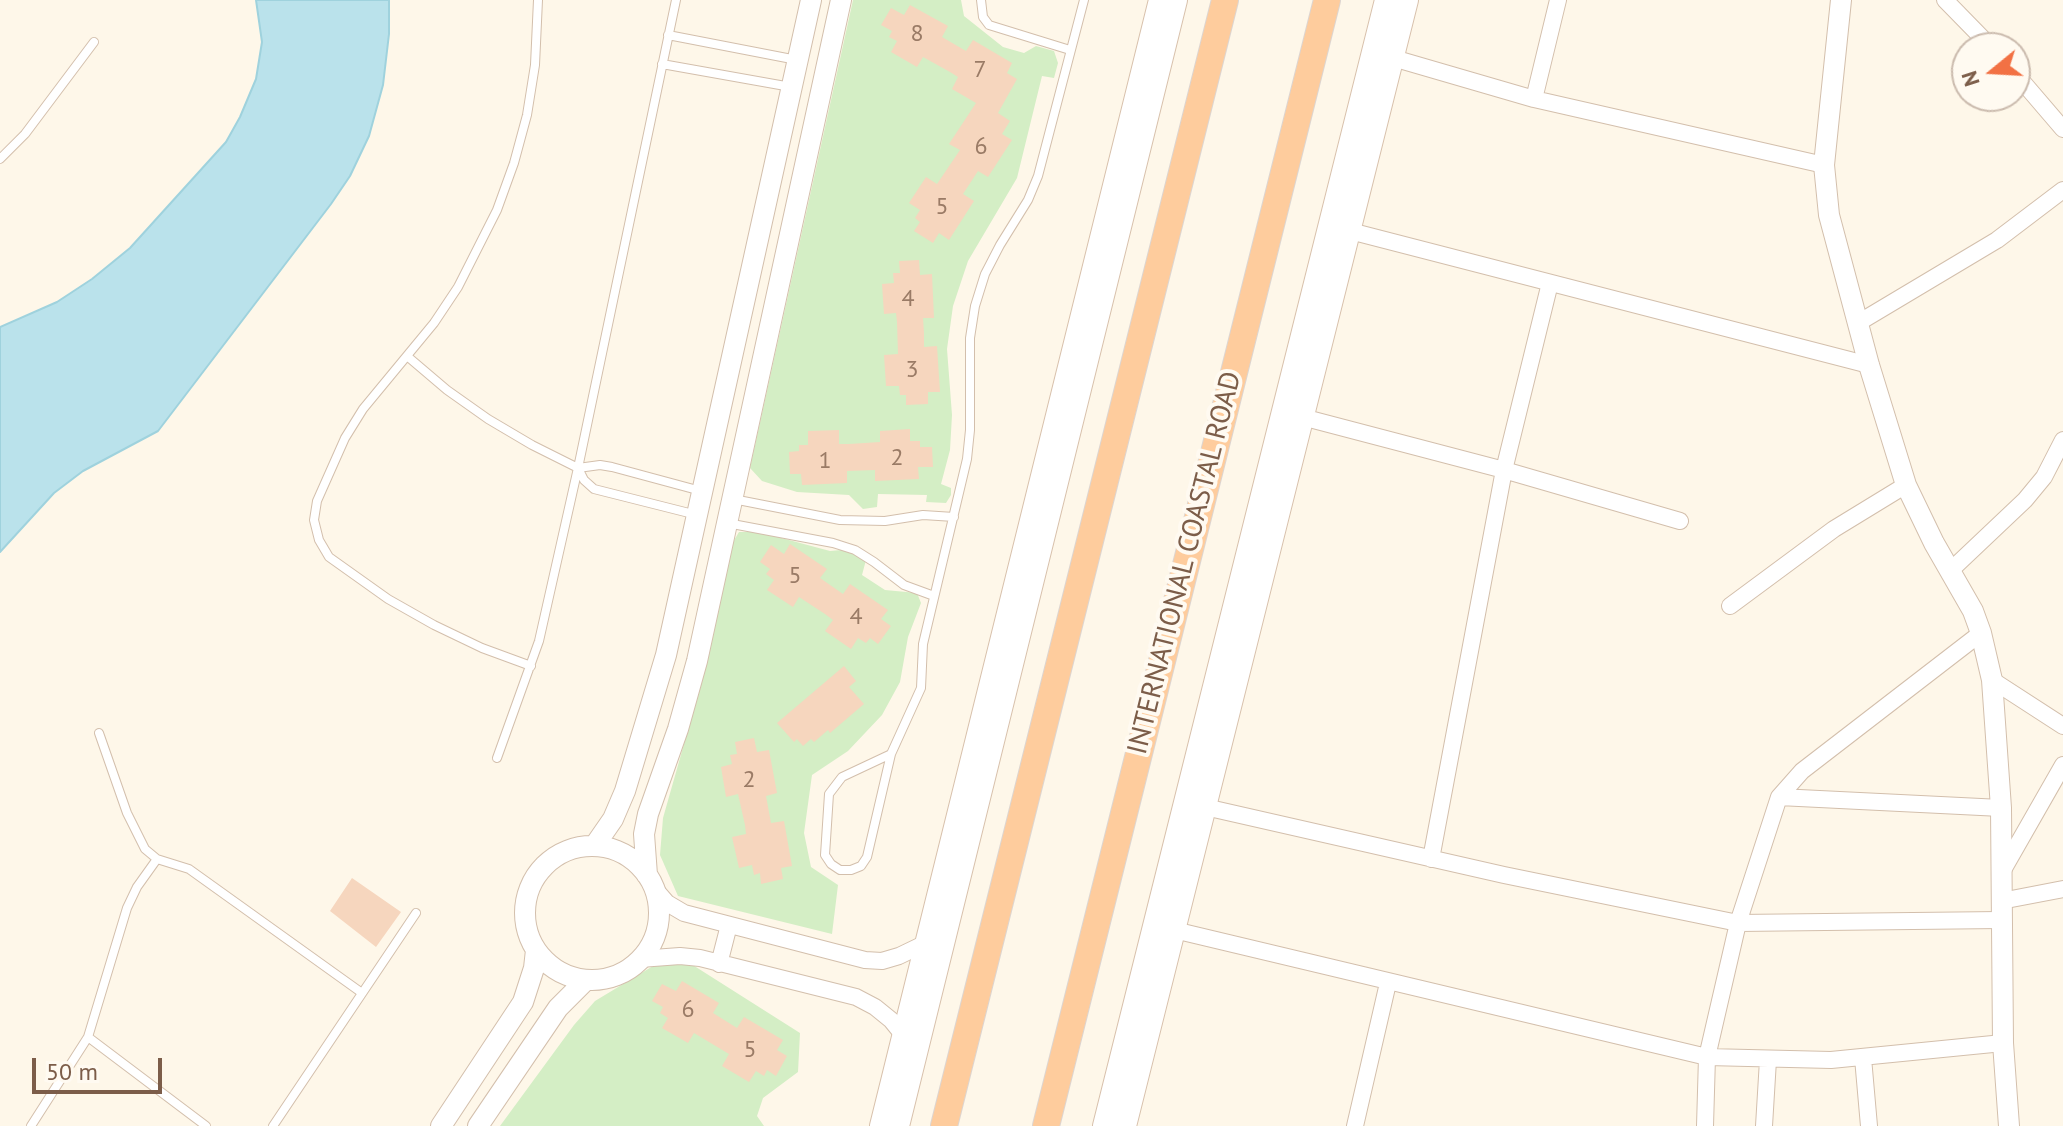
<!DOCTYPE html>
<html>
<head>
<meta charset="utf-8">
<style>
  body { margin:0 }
  #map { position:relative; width:2063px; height:1126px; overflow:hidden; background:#fef7e9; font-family:"PT Sans",sans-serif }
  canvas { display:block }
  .north { position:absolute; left:1951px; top:32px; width:80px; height:80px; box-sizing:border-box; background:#fffaf1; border:2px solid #cbbbae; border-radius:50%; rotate:252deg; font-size:22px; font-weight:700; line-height:32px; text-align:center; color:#7c5d49 }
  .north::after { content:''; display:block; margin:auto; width:28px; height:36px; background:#f27144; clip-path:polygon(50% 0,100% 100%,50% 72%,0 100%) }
  .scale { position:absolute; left:32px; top:1058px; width:130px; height:36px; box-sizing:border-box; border:4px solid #7c5d49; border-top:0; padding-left:10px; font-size:24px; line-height:28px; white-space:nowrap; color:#7c5d49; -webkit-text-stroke:6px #fffaf1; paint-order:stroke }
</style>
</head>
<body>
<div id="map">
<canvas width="2063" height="1126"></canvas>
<div class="north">N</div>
<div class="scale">50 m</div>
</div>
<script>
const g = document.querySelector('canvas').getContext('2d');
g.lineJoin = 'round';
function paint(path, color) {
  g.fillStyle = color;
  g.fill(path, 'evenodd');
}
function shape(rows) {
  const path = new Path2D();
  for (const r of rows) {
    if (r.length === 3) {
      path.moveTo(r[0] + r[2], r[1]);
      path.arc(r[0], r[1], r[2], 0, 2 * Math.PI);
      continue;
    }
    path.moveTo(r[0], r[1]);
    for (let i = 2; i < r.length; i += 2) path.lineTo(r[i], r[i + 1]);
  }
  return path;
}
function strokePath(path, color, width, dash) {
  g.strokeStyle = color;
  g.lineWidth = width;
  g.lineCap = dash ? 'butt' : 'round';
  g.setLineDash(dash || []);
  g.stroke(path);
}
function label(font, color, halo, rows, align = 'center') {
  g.font = font + ' "PT Sans",sans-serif';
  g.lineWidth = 8;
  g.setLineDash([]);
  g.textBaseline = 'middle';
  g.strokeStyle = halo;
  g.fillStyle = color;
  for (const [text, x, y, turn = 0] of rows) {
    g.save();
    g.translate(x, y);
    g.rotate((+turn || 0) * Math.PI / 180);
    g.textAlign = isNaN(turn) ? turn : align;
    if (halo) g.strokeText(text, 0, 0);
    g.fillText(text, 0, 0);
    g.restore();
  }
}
paint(shape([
  [853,0,961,0,964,16,1003,47,1024,53,1036,46,1054,51,1058,63,1054,78,1042,76,1017,178,968,261,953,306,947,349,952,415,950,450,941,484,951,488,951,495,946,503,926,502,927,495,878,494,877,507,863,509,849,495,797,492,762,481,750,468],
  [739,532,759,532,830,551,853,549,866,560,862,575,885,590,917,593,921,603,908,637,900,682,882,715,848,751,812,775,804,833,811,867,838,885,832,934,678,896,660,855,663,818,684,744,730,547],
  [688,962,800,1033,798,1072,763,1098,757,1116,764,1126,500,1126,574,1025,595,1001,653,966]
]), '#d4eec5');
const water = shape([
  [256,0,389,0,389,34,383,85,369,136,350,176,331,204,158,431,83,471,54,493,0,552,0,327,57,302,92,279,130,248,226,142,240,117,256,79,262,42,256,0]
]);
paint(water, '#bae2eb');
strokePath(water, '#9fd2dd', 2);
paint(shape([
  [910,5,948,26,942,37,966,51,973,40,1012,63,1007,73,1017,79,998,113,1010,121,1002,134,1012,140,988,177,978,171,963,194,974,201,949,240,939,233,933,243,914,231,920,222,915,218,920,210,909,203,926,177,937,184,960,150,949,144,976,103,952,89,958,77,950,72,923,57,917,67,891,52,897,41,889,37,892,31,881,25,891,8,904,15],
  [919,260,920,275,932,274,934,318,923,318,924,333,924,347,937,346,940,392,928,392,928,404,906,405,906,395,900,395,899,386,886,386,884,355,898,354,897,322,896,313,884,314,882,284,894,283,893,273,900,273,899,261],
  [910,429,910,441,920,441,920,447,932,447,933,467,918,467,919,479,875,481,875,470,847,471,847,483,802,485,801,474,790,474,789,452,799,451,799,445,808,445,808,431,839,430,839,444,849,444,880,442,880,431],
  [790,544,827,569,820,578,843,594,850,584,888,610,881,619,891,626,878,644,870,638,866,643,858,638,851,649,825,631,833,620,825,614,799,597,793,607,767,590,774,580,766,574,770,569,760,562,771,545,784,554],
  [844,666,856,681,849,687,864,704,830,733,828,730,814,742,811,739,803,746,797,739,794,742,777,723],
  [754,738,757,752,769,750,777,793,766,796,771,823,784,821,792,866,781,868,783,879,761,884,760,873,754,875,752,865,739,868,732,837,746,834,745,825,738,794,726,797,721,767,732,764,730,755,737,754,735,742],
  [352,878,401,912,376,947,330,911],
  [682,981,719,1003,713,1013,737,1028,744,1017,783,1040,777,1050,787,1056,776,1076,767,1070,764,1076,756,1071,749,1082,722,1066,729,1054,694,1033,688,1043,662,1028,668,1018,660,1013,663,1007,652,1001,662,984,676,991]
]), '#f6d6be');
const service = shape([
  [981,0,983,17,989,25,1070,50],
  [668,35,797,60],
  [662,64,791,87],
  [0,159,25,134,94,42],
  [407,356,447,390,488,419,532,445,578,468,584,480,594,489,697,515],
  [578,468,600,465,612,467,701,491],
  [733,499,840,520,885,521,923,515,954,517],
  [727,523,833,543,855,550,874,562,904,585,934,596],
  [531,666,482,648,434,625,388,599,329,557,319,540,314,520,317,501,345,438,363,409,434,323,458,287,497,210,514,163,527,115,535,65,538,0],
  [99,733,127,813,145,849,157,859,189,869,362,993],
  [891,754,842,777,829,794,825,855,831,864,840,870,851,870,861,866,867,857,891,754,921,688,923,644,967,459,970,430,970,338,975,306,985,274,1000,245,1028,200,1038,176,1084,0],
  [497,758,539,641,578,468,676,0],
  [88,1037,206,1126],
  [31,1126,88,1037,127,908,137,887,157,859],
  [273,1126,416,913]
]);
const minor = shape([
  [1945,0,1992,48],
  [1393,58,1534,99,1824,165],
  [2015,73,2063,129],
  [1534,99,1558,0],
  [1350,231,1869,365],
  [1858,323,1997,240,2063,190],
  [1302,417,1504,470,1680,521],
  [1950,571,2025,500,2044,477,2063,440],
  [1730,606,1834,529,1906,485],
  [1992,680,2063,726],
  [1779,797,2001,808],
  [1205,807,1504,875,1738,923,2000,920],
  [1431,859,1504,470,1550,283],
  [2003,870,2063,765],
  [654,888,667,903,684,913,865,960,882,961,899,956,926,943],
  [2001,901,2063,889],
  [1174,930,1707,1057,1831,1060,2003,1043],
  [640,959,680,956,700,958,856,997,875,1007,891,1020,904,1036],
  [719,964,729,925],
  [1863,1058,1869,1126],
  [1355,1126,1388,983],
  [1705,1126,1707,1057,1738,923,1779,797,1802,771,1981,633],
  [1764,1126,1768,1060]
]);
const tertiary = shape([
  [1841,0,1824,165,1829,215,1869,365,1906,485,1934,543,1973,611,1981,633,1992,680,2001,808,2003,1043,2009,1126],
  [595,845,613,819,625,791,666,655,811,0],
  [592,913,67],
  [647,875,644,834,648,814,678,729,697,661,841,0],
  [441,1126,523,1002,534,968,536,950],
  [478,1126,558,1008,586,980]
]);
const secondary = shape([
  [881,1126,1160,0],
  [898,1126,1176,0],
  [1104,1126,1386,0],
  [1125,1126,1407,0]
]);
const trunk = shape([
  [944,1126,1225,0],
  [1046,1126,1327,0]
]);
strokePath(service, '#d3bfac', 10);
strokePath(minor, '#d3bfac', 18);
strokePath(tertiary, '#d3bfac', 22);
strokePath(secondary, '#d8c1ac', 24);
strokePath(trunk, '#ddd5d0', 28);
strokePath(service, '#fff', 8);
strokePath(minor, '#fff', 16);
strokePath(tertiary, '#fff', 20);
strokePath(secondary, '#fff', 22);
strokePath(trunk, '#fecc9d', 26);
label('24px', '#9a7b66', null, [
  ["8",917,34],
  ["7",980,70],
  ["6",981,147],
  ["5",942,207],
  ["4",908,299],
  ["3",912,370],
  ["2",897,458],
  ["1",825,461],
  ["5",795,576],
  ["4",856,617],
  ["2",749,780],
  ["6",688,1010],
  ["5",750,1050]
]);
label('28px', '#7c5d49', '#fffaf1', [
  ["INTERNATIONAL COASTAL ROAD",1185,563,-76]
]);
</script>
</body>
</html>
